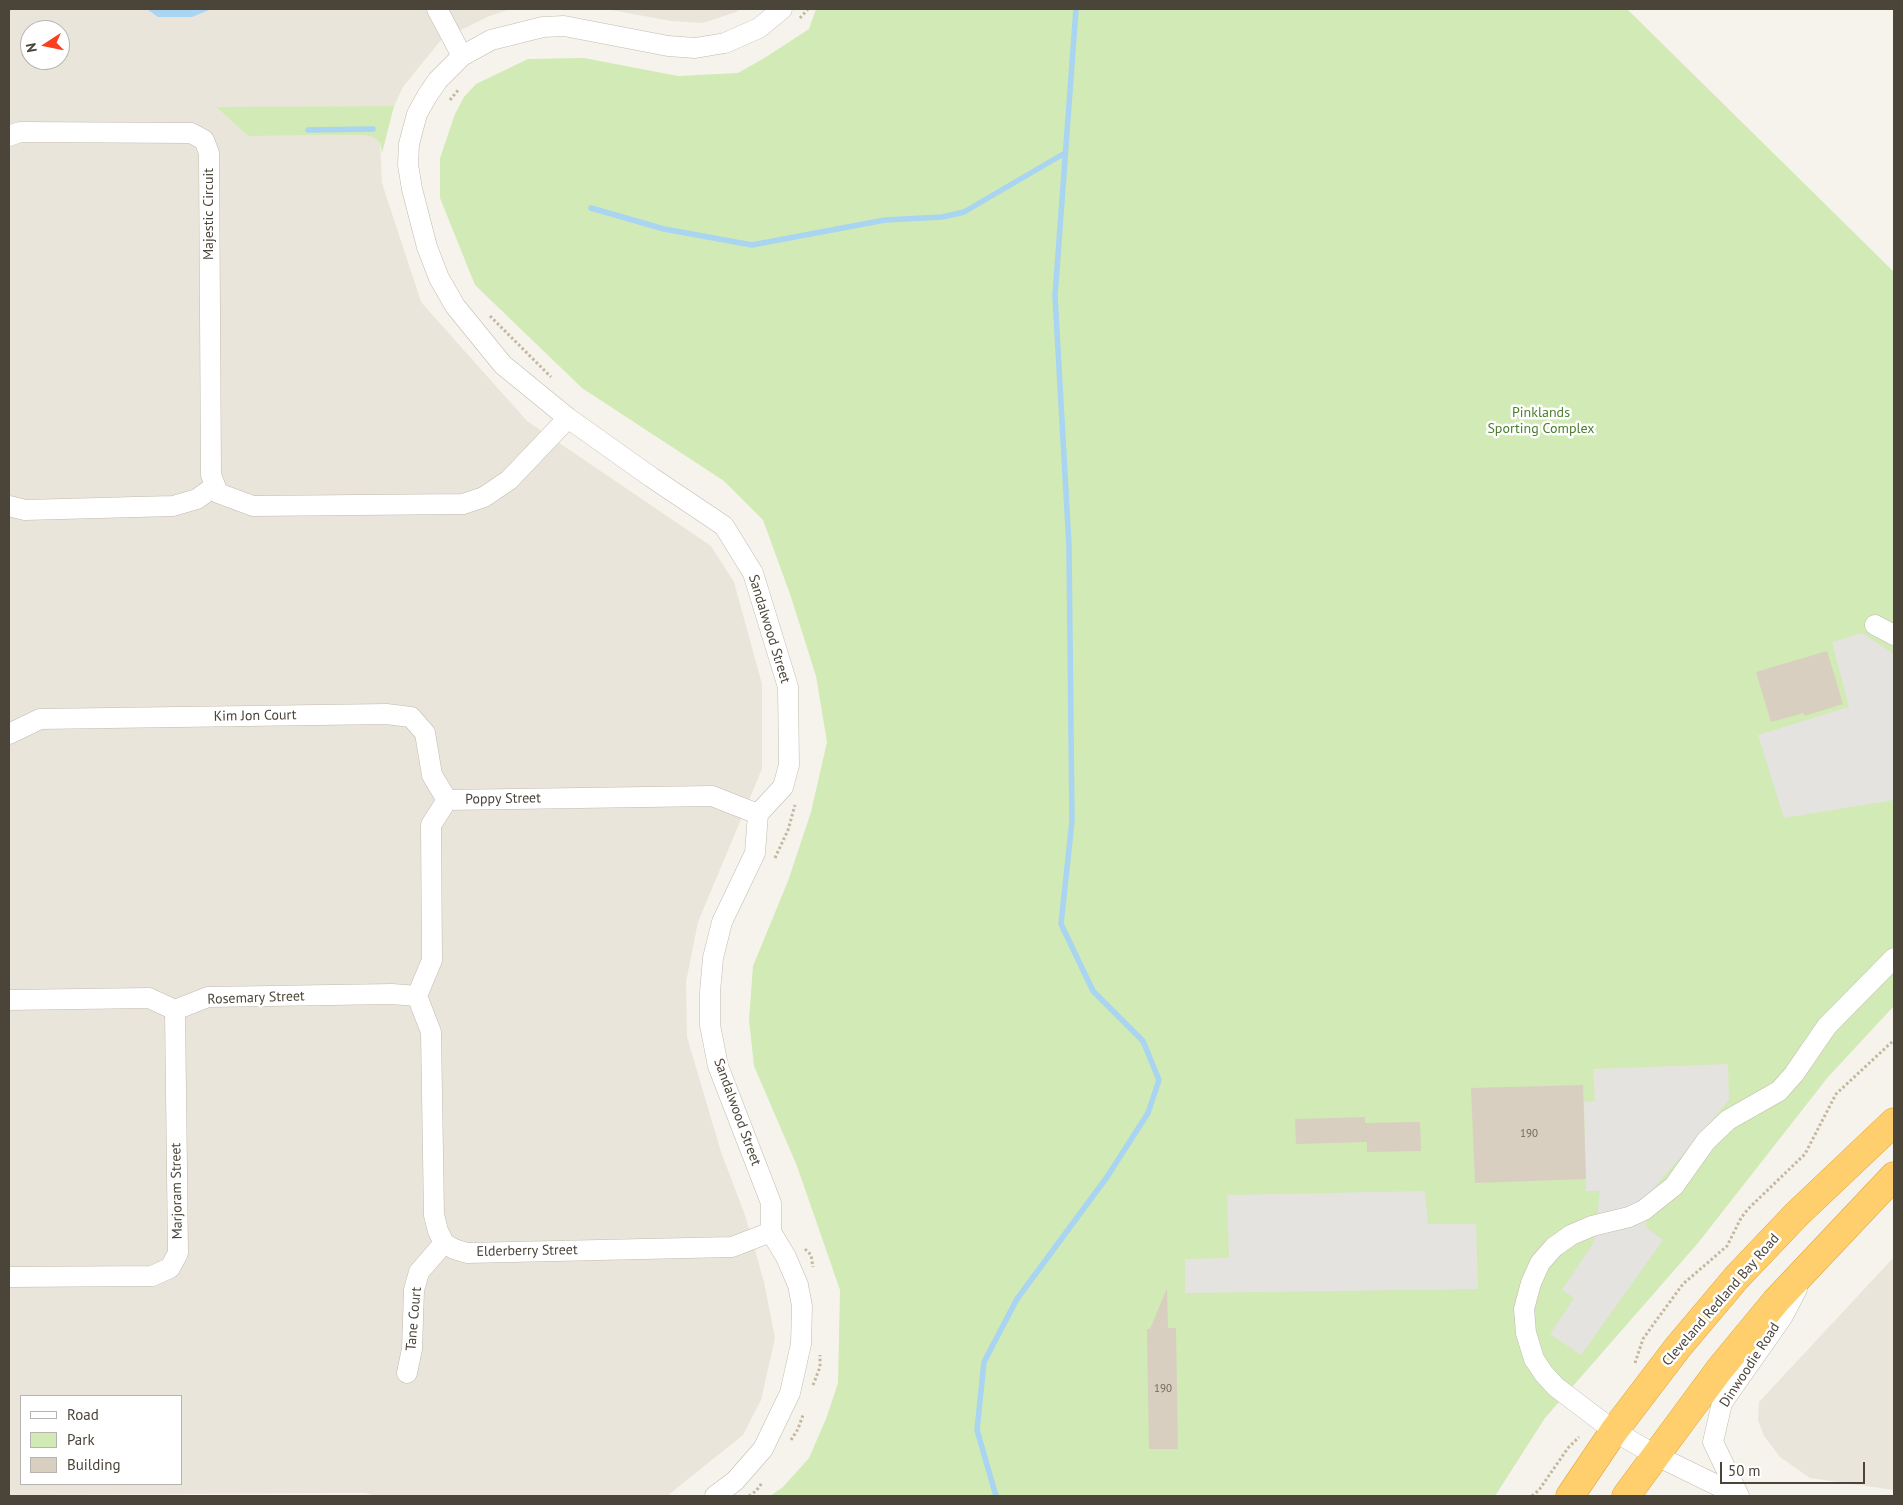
<!DOCTYPE html>
<html>
<head>
<meta charset="utf-8">
<style>
  body { margin:0 }
  #map { position:relative; width:1903px; height:1505px; overflow:hidden; background:#f6f3ec; font-family:"PT Sans",sans-serif }
  canvas { display:block }
  .frame { position:absolute; inset:0; border:10px solid #4b4439; pointer-events:none }
  .legend { position:absolute; left:20px; top:1395px; width:162px; height:90px; box-sizing:border-box; background:#fff; border:1px solid #b7b4b0; margin:0; padding:6px 9px; list-style:none; font-size:15px; color:#4b4439 }
  .legend li { display:flex; align-items:center; gap:10px; height:25px }
  .legend b { width:25px; border:1px solid #b7b4b0 }
  .north { position:absolute; left:20px; top:20px; width:50px; height:50px; box-sizing:border-box; background:#fff; border:1px solid #b7b4b0; border-radius:50%; rotate:259deg; font-size:14px; font-weight:700; line-height:20px; text-align:center; color:#4b4439 }
  .north::after { content:''; display:block; margin:auto; width:18px; height:22px; background:#fc3f1d; clip-path:polygon(50% 0,100% 100%,50% 72%,0 100%) }
  .scale { position:absolute; left:1720px; top:1462px; width:145px; height:22px; box-sizing:border-box; border:2px solid #4b4439; border-top:0; padding-left:6px; font-size:15px; line-height:18px; white-space:nowrap; color:#4b4439; -webkit-text-stroke:4px #fff; paint-order:stroke }
</style>
</head>
<body>
<div id="map">
<canvas width="1903" height="1505"></canvas>
<div class="frame"></div>
<ul class="legend">
<li><b style="height:6px;background:#fff"></b>Road</li>
<li><b style="height:14px;background:#d2eab5"></b>Park</li>
<li><b style="height:14px;background:#d8cfc1"></b>Building</li>
</ul>
<div class="north">N</div>
<div class="scale">50 m</div>
</div>
<script>
const g = document.querySelector('canvas').getContext('2d');
g.lineJoin = 'round';
function paint(path, color) {
  g.fillStyle = color;
  g.fill(path, 'evenodd');
}
function shape(rows) {
  const path = new Path2D();
  for (const r of rows) {
    path.moveTo(r[0], r[1]);
    for (let i = 2; i < r.length; i += 2) path.lineTo(r[i], r[i + 1]);
  }
  return path;
}
function strokePath(path, color, width, dash) {
  g.strokeStyle = color;
  g.lineWidth = width;
  g.lineCap = dash ? 'butt' : 'round';
  g.setLineDash(dash || []);
  g.stroke(path);
}
function label(font, color, halo, rows, align = 'center') {
  g.font = font + ' "PT Sans",sans-serif';
  g.lineWidth = 5;
  g.setLineDash([]);
  g.textBaseline = 'middle';
  g.strokeStyle = halo;
  g.fillStyle = color;
  for (const [text, x, y, turn = 0] of rows) {
    g.save();
    g.translate(x, y);
    g.rotate((+turn || 0) * Math.PI / 180);
    g.textAlign = isNaN(turn) ? turn : align;
    if (halo) g.strokeText(text, 0, 0);
    g.fillText(text, 0, 0);
    g.restore();
  }
}
paint(shape([
  [9,9,510,9,487,17,441,40,403,87,394,106,217,108,248,136,364,135,373,137,380,143,382,183,421,302,527,421,711,546,734,582,762,684,762,769,698,922,686,982,687,1037,721,1152,745,1215,764,1282,775,1338,761,1400,743,1435,667,1496,376,1496,365,1493,9,1495],
  [30,30,60,30,60,60,30,60],
  [21,1396,181,1396,181,1484,21,1484],
  [606,9,741,9,736,12,703,23,671,21],
  [1894,1257,1894,1490,1810,1478,1780,1457,1764,1436,1758,1420,1759,1402]
]), '#eae5da');
paint(shape([
  [816,9,1627,9,1894,272,1894,1006,1828,1077,1698,1243,1545,1418,1495,1496,770,1496,783,1487,809,1458,826,1419,838,1383,840,1290,797,1166,754,1066,749,1020,753,966,788,881,811,812,827,742,816,676,790,594,763,520,724,481,582,388,475,285,440,198,440,158,455,114,464,97,476,84,528,59,584,58,678,76,738,73,766,57,809,29],
  [394,106,382,153,380,143,373,137,364,135,248,136,216,107]
]), '#d2eab5');
paint(shape([
  [1862,633,1894,654,1894,800,1784,818,1758,735,1849,707,1832,642],
  [1728,1064,1729,1100,1648,1195,1646,1227,1663,1240,1581,1355,1550,1334,1574,1298,1562,1290,1594,1242,1600,1191,1586,1191,1584,1102,1595,1101,1593,1069],
  [1425,1191,1428,1224,1476,1224,1478,1289,1185,1293,1185,1259,1229,1258,1227,1195]
]), '#e5e3e0');
paint(shape([
  [147,9,211,9,192,17,158,17]
]), '#a9d4f2');
strokePath(shape([
  [308,130,373,129],
  [591,208,664,229,752,245,885,220,942,217,964,212,1065,153],
  [996,1496,977,1430,984,1362,1017,1299,1107,1177,1148,1113,1159,1080,1143,1041,1093,991,1061,924,1072,821,1069,546,1055,296,1076,9]
]), '#a9d4f2', 5.5);
paint(shape([
  [1827,651,1843,704,1804,716,1804,713,1771,722,1756,672],
  [1583,1085,1586,1179,1475,1183,1471,1088],
  [1365,1117,1365,1123,1420,1122,1421,1151,1367,1152,1367,1142,1296,1144,1295,1119],
  [1167,1288,1168,1328,1176,1328,1178,1449,1149,1449,1147,1329,1150,1329]
]), '#d8cfc1');
const minor = shape([
  [437,9,462,56],
  [9,136,20,132,191,133,204,140,209,153,211,475,218,493,253,506,463,504,484,497,509,480,568,418],
  [9,506,25,510,173,506,197,499,215,486],
  [1875,625,1894,635],
  [9,734,40,719,386,714,411,717,425,733,432,775,447,800],
  [417,996,431,1032,434,1215,438,1231,444,1243,454,1249,467,1253,732,1247,771,1232],
  [417,996,432,960,431,825,447,800,712,796,758,814],
  [9,1000,149,998,175,1010,208,997,392,994,417,996],
  [9,1277,152,1276,170,1268,178,1253,175,1010],
  [407,1373,412,1349,414,1290,419,1272,444,1243],
  [715,1496,735,1481,763,1449,790,1393,801,1344,802,1306,798,1285,786,1257,771,1232,771,1203,718,1066,710,1025,710,992,713,958,722,922,755,853,758,814,783,787,789,765,788,687,753,573,724,526,651,477,568,418,503,365,455,306,439,278,427,247,412,189,408,165,409,144,417,114,427,96,438,80,462,56,491,40,543,27,564,26,668,46,695,48,725,43,759,28,782,9],
  [1739,1496,1655,1455,1614,1431,1556,1387,1544,1374,1534,1359,1526,1333,1524,1309,1531,1283,1540,1263,1554,1247,1571,1235,1592,1226,1629,1217,1644,1210,1674,1186,1706,1141,1728,1120,1779,1091,1794,1074,1827,1026,1894,958],
  [1739,1496,1713,1442,1722,1403,1783,1316,1797,1289]
]);
const highway = shape([
  [1570,1496,1614,1431,1678,1347,1737,1277,1797,1214,1894,1122],
  [1626,1496,1719,1370,1776,1301,1894,1176]
]);
strokePath(minor, '#c2bbae', 21);
strokePath(highway, '#e0a43c', 29);
strokePath(shape([
  [800,18,808,9],
  [450,100,459,89],
  [490,316,551,377],
  [775,858,788,830,795,805],
  [805,1249,811,1255,813,1267],
  [1635,1363,1643,1339,1650,1329,1683,1284,1727,1246,1741,1218,1748,1209,1805,1154,1836,1094,1894,1040],
  [813,1385,820,1367,820,1355],
  [791,1440,798,1429,803,1415],
  [749,1496,756,1491,762,1483],
  [1532,1496,1539,1490,1568,1448,1579,1437]
]), '#c4b79f', 3, [2.5, 2.5]);
strokePath(minor, '#fff', 20);
strokePath(highway, '#ffcf6e', 28);
label('11px', '#6e675b', null, [
  ["190",1529,1134],
  ["190",1163,1389]
]);
label('14px', '#4b4439', '#fff', [
  ["Majestic Circuit",209,214,-90],
  ["Sandalwood Street",769,629,73],
  ["Kim Jon Court",255,716,-1],
  ["Poppy Street",503,799,-1],
  ["Rosemary Street",256,998,-2],
  ["Sandalwood Street",737,1112,70],
  ["Marjoram Street",177,1191,-91],
  ["Elderberry Street",527,1251,-1],
  ["Cleveland Redland Bay Road",1721,1300,-49],
  ["Tane Court",414,1319,-85],
  ["Dinwoodie Road",1750,1365,-57]
]);
label('14px', '#4a7f2a', '#fff', [
  ["Pinklands",1541,413],
  ["Sporting Complex",1541,429]
]);
</script>
</body>
</html>
